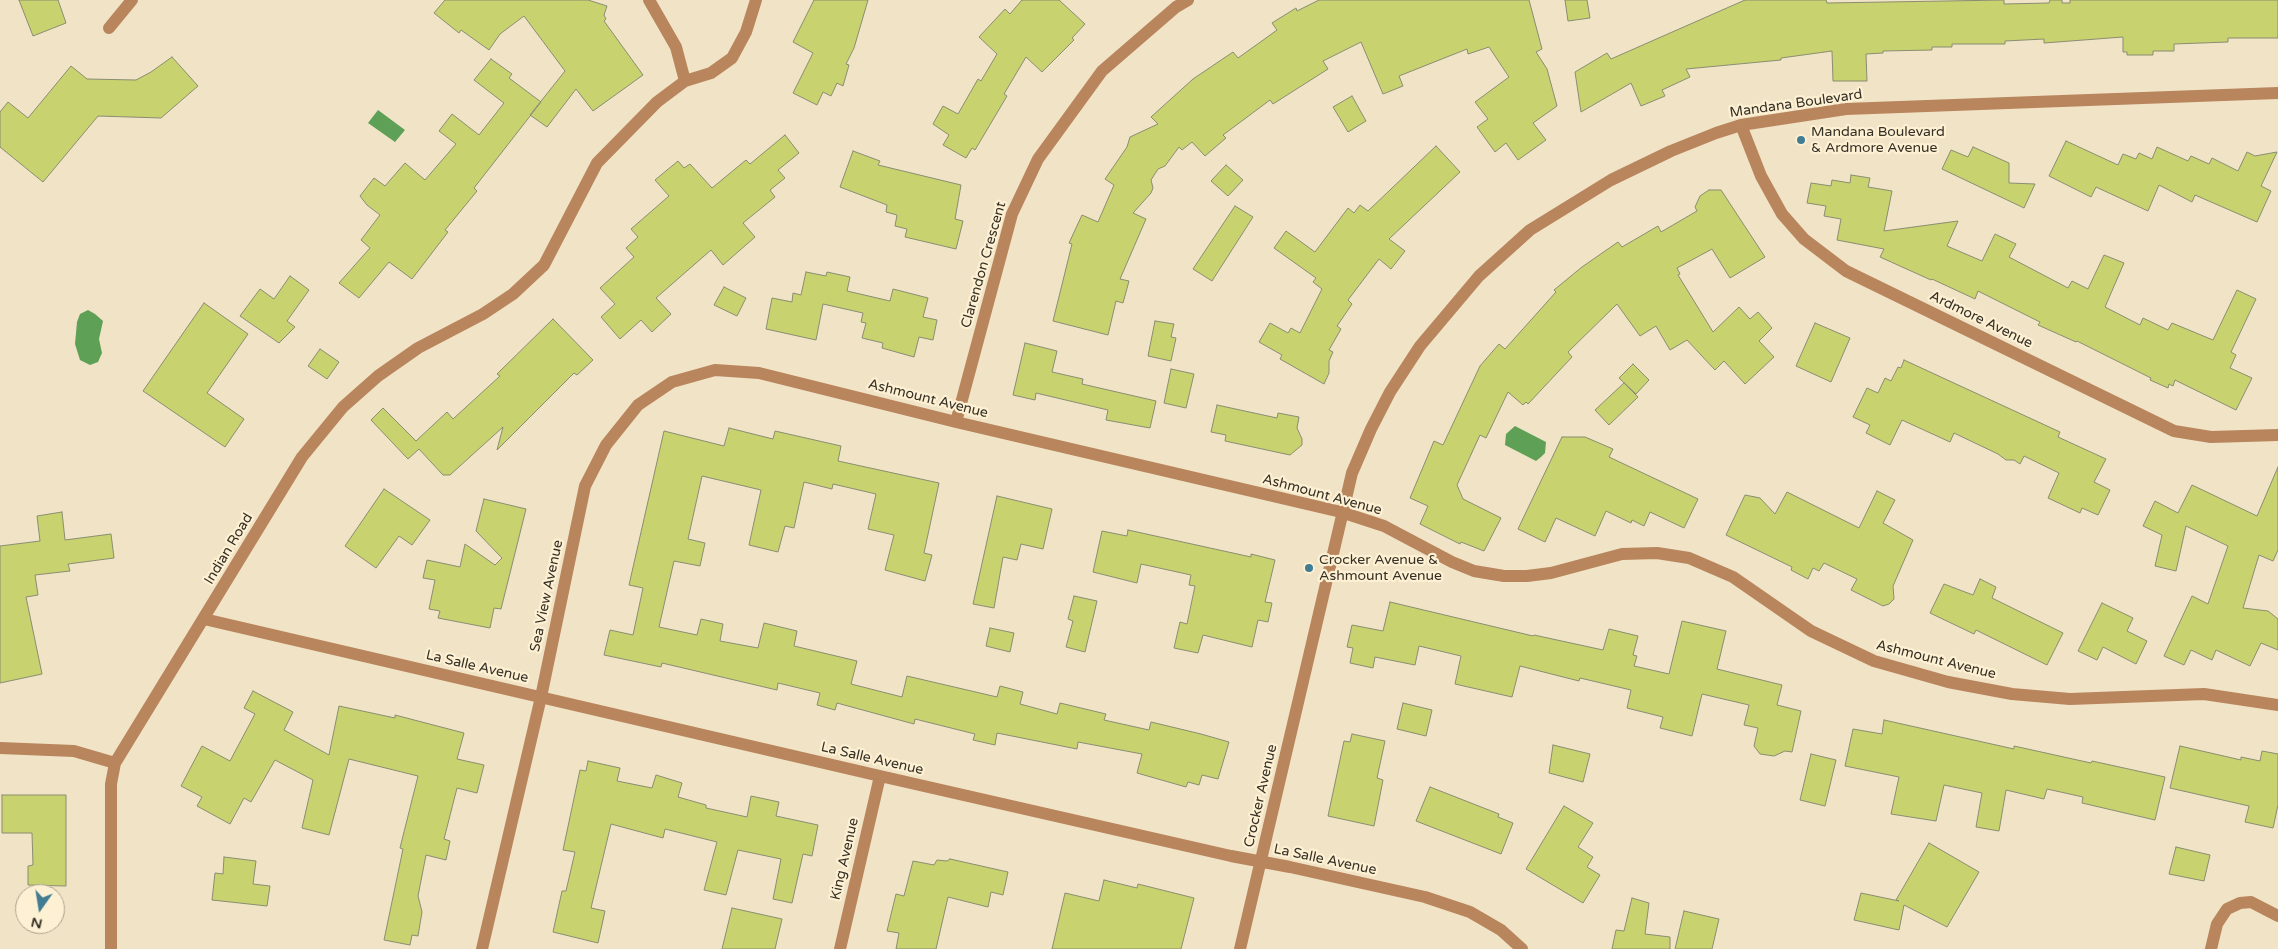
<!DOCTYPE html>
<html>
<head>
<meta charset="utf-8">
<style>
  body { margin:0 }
  #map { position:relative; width:2278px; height:949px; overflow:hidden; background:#f1e3c6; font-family:"Varela Round",sans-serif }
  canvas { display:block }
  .north { position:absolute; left:15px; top:884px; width:50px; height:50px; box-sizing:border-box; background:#fef0d3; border:1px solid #aea38d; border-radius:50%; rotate:193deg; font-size:14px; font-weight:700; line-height:20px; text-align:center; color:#353025 }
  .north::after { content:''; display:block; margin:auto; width:18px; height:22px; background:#407c93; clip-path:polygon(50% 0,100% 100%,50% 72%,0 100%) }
</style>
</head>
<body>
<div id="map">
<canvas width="2278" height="949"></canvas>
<div class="north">N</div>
</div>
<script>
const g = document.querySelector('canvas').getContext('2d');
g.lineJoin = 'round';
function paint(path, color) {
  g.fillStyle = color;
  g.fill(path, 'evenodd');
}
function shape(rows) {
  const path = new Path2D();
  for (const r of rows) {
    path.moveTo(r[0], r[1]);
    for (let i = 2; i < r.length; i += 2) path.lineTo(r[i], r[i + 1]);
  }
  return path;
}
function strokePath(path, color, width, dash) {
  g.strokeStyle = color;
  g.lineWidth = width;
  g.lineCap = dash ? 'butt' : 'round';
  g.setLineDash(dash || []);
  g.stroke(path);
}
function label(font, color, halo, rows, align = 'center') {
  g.font = font + ' "Varela Round",sans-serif';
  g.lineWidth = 4.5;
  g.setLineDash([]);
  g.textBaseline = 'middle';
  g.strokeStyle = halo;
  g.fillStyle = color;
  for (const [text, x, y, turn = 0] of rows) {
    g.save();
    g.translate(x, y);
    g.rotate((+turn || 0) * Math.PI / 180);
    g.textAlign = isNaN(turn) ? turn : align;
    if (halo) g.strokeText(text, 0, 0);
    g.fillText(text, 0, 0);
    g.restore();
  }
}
paint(shape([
  [378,110,405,130,395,142,368,123],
  [88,310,95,314,103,321,99,339,102,353,98,362,90,365,80,360,75,344,77,322,80,314],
  [1515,426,1546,442,1545,453,1541,457,1536,461,1505,445,1506,434]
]), '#5ea056');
const building = shape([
  [19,0,58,0,66,23,33,36,19,0],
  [445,0,588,0,607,6,604,15,606,19,604,21,643,75,593,111,576,89,547,127,530,115,565,71,524,16,500,34,489,50,461,30,459,33,434,13,445,0],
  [814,0,868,0,854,48,846,64,849,65,843,86,837,83,831,96,823,92,817,105,793,93,813,53,793,42,814,0],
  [1022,0,1059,0,1085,24,1072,38,1074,40,1042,72,1026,57,1004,94,1007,96,975,150,972,148,966,158,943,145,949,135,933,124,943,106,958,114,978,79,981,81,997,54,979,37,1005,9,1010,14,1022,0],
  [1319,0,1529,0,1542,49,1536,52,1547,69,1557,106,1533,123,1546,140,1518,160,1506,143,1495,152,1477,127,1488,119,1475,102,1509,77,1489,47,1468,54,1467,49,1399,76,1403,86,1383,94,1361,42,1323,61,1328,69,1273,104,1270,100,1223,135,1226,138,1205,156,1192,142,1182,150,1179,147,1165,166,1158,169,1151,180,1153,188,1151,193,1133,213,1146,219,1120,279,1129,281,1123,303,1116,301,1108,335,1053,321,1072,244,1069,243,1082,215,1098,222,1114,185,1105,179,1127,147,1130,137,1158,124,1151,117,1193,79,1233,52,1238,58,1266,38,1277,30,1272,23,1296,8,1297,11,1319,0],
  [1565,0,1587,0,1590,18,1568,21,1565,0],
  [1745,0,1826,0,1827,3,2004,0,2004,4,2049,3,2050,0,2062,0,2062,3,2070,3,2070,0,2278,0,2278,38,2228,38,2228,42,2174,44,2174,51,2153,51,2153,55,2127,55,2127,52,2123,52,2123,37,2044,43,2044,39,2005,41,2005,44,1952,44,1952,47,1932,47,1932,50,1883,51,1883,53,1866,54,1867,81,1833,81,1832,51,1781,58,1781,60,1686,69,1690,77,1662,90,1665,96,1641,106,1631,83,1581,112,1575,72,1607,53,1611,59,1745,0],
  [172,57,198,86,161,118,98,116,43,182,0,147,0,112,8,102,28,118,71,66,87,79,136,80,151,72,172,57],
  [491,59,512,74,509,78,541,102,474,188,477,191,445,230,448,232,412,279,389,262,359,298,339,283,370,248,361,240,380,215,367,205,360,196,374,178,385,186,405,163,425,180,456,144,439,131,452,114,479,135,504,103,474,80,491,59],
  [1352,96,1366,121,1348,132,1333,107,1352,96],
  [785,135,799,153,778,170,785,178,770,190,775,197,743,223,755,237,723,265,711,250,656,298,671,314,652,332,641,320,620,339,601,317,615,304,600,288,634,257,626,248,638,237,631,229,669,196,655,180,678,161,684,168,690,164,712,188,746,160,750,164,785,135],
  [2066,141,2118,165,2123,154,2136,159,2139,153,2152,159,2157,147,2188,161,2191,156,2209,164,2212,158,2238,171,2247,152,2255,156,2277,152,2261,186,2271,191,2257,222,2195,195,2192,202,2159,185,2148,211,2096,187,2091,197,2049,176,2066,141],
  [1436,146,1460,172,1389,239,1405,251,1391,269,1379,259,1348,300,1352,304,1337,326,1341,329,1329,350,1333,352,1329,361,1329,373,1324,384,1280,359,1282,355,1259,342,1270,323,1288,333,1291,328,1300,333,1322,289,1313,282,1316,278,1274,248,1286,231,1315,252,1348,208,1354,213,1360,205,1368,211,1436,146],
  [1973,147,2009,163,2009,183,2035,184,2024,208,1942,169,1951,150,1968,157,1973,147],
  [853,151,880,161,878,165,961,185,955,219,963,221,956,249,905,237,907,229,895,226,897,215,886,212,887,205,840,187,853,151],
  [1226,165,1243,180,1228,196,1211,181,1226,165],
  [1851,175,1870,178,1868,187,1892,191,1884,231,1958,221,1947,246,1982,261,1995,234,2016,244,2009,257,2068,288,2072,281,2088,289,2104,255,2124,263,2105,307,2140,325,2143,318,2168,330,2172,323,2213,340,2237,290,2256,299,2231,352,2236,355,2230,368,2252,378,2236,410,2175,380,2173,386,2169,384,2168,388,2150,380,2151,378,2077,341,2076,342,2038,325,2040,322,1978,291,1975,299,1932,279,1931,280,1880,257,1884,249,1837,240,1841,219,1824,216,1826,206,1807,203,1811,183,1831,186,1832,180,1850,183,1851,175],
  [1709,190,1721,190,1765,257,1730,278,1712,249,1677,268,1680,274,1678,275,1713,332,1739,307,1750,319,1758,312,1772,328,1759,341,1774,357,1745,384,1724,361,1715,370,1687,340,1670,350,1656,326,1640,336,1617,304,1568,352,1572,357,1528,404,1526,402,1523,405,1508,392,1486,438,1480,435,1457,485,1463,499,1501,518,1484,551,1461,542,1460,544,1420,524,1428,506,1410,498,1434,441,1443,445,1480,366,1499,344,1505,349,1556,292,1554,290,1582,267,1618,242,1622,247,1658,226,1661,232,1697,211,1695,207,1700,196,1709,190],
  [1235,206,1253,217,1212,281,1193,269,1235,206],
  [806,272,826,276,827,272,850,277,847,291,890,301,893,289,928,298,923,317,937,320,933,340,919,337,914,357,882,348,883,343,862,338,866,323,861,322,863,313,823,304,816,340,766,329,772,298,792,302,793,293,801,295,806,272],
  [290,276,309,290,287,321,295,327,279,343,240,316,260,289,274,299,290,276],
  [724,287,746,298,737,316,714,305,724,287],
  [204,303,248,334,207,393,244,419,225,447,143,391,204,303],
  [553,319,593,360,577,375,574,373,497,450,503,427,450,475,443,475,419,449,408,459,371,420,383,408,416,441,447,412,453,419,500,376,497,374,553,319],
  [1155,321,1174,324,1171,337,1176,338,1171,361,1148,356,1155,321],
  [1815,323,1850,338,1831,382,1796,366,1815,323],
  [1025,343,1057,351,1052,372,1083,379,1082,384,1156,401,1150,428,1106,420,1108,410,1036,393,1035,400,1013,395,1025,343],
  [320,349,339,362,327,379,308,366,320,349],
  [1904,360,2060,432,2058,437,2106,459,2094,482,2110,490,2098,515,2082,508,2080,513,2048,498,2059,473,2024,456,2020,464,2014,460,2006,460,1998,454,1954,433,1950,442,1902,420,1890,445,1866,433,1870,425,1853,417,1867,388,1878,393,1885,378,1891,381,1898,367,1901,368,1904,360],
  [1633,364,1649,380,1636,394,1619,378,1633,364],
  [1171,369,1194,374,1186,408,1164,403,1171,369],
  [1624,383,1638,397,1609,425,1595,410,1624,383],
  [1217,405,1277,418,1278,413,1299,417,1297,428,1302,439,1302,445,1290,455,1225,441,1226,435,1211,432,1217,405],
  [729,428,773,439,775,431,841,446,838,461,939,483,924,553,932,555,925,581,885,570,894,535,868,529,876,494,833,484,832,489,804,482,794,528,785,526,778,552,749,545,761,490,702,476,688,539,705,543,700,566,674,561,659,627,697,635,701,619,723,624,720,641,758,648,764,623,797,631,794,646,857,661,851,684,902,697,907,676,997,697,1000,686,1023,692,1020,704,1057,714,1060,703,1106,714,1104,720,1149,730,1151,722,1201,734,1229,742,1218,779,1202,775,1199,785,1188,782,1186,787,1137,773,1142,754,1078,742,1077,749,997,733,995,745,973,740,975,734,915,719,914,724,837,703,835,710,817,705,820,693,778,683,777,690,662,663,661,667,604,655,610,630,633,635,643,588,629,585,664,431,724,446,729,428],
  [1562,437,1585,437,1613,449,1609,457,1698,499,1684,528,1650,512,1644,526,1632,520,1631,523,1606,511,1595,536,1556,518,1545,542,1518,529,1562,437],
  [2278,467,2278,550,2273,561,2259,555,2243,608,2268,611,2278,619,2278,650,2261,643,2250,666,2216,650,2212,660,2191,650,2184,665,2164,656,2192,596,2208,604,2228,546,2186,526,2176,571,2155,566,2162,535,2143,526,2155,501,2178,513,2192,485,2257,516,2278,467],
  [384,489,430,520,412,545,399,536,376,568,345,546,384,489],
  [1877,491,1895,500,1883,523,1913,540,1893,586,1894,599,1889,604,1883,606,1851,590,1857,579,1824,563,1819,571,1813,568,1808,579,1791,570,1792,567,1726,535,1745,495,1760,498,1775,514,1787,492,1859,528,1877,491],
  [997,496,1052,509,1043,549,1021,544,1017,560,1003,557,994,608,973,604,997,496],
  [484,499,526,509,501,609,494,608,490,628,438,618,440,611,429,609,435,580,423,578,427,560,460,567,465,544,495,565,502,558,476,531,484,499],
  [62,512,65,540,111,534,114,558,68,564,70,571,35,575,38,595,26,597,42,674,0,683,0,546,40,541,37,516,62,512],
  [1128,530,1251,557,1251,554,1275,560,1265,602,1272,603,1268,622,1258,620,1252,647,1203,635,1198,653,1174,648,1180,622,1187,624,1195,586,1189,585,1191,575,1141,564,1137,583,1093,572,1102,531,1127,536,1128,530],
  [1980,579,1996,587,1992,598,2063,633,2047,665,1976,630,1974,634,1930,613,1944,584,1973,595,1980,579],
  [1074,596,1097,601,1085,652,1066,647,1073,621,1068,619,1074,596],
  [1390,602,1533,636,1534,635,1603,650,1609,629,1638,636,1633,655,1637,656,1634,666,1669,674,1682,621,1726,631,1717,669,1782,685,1777,705,1801,711,1792,752,1785,751,1774,756,1760,754,1754,746,1758,728,1744,725,1749,705,1702,694,1692,736,1660,728,1663,717,1627,708,1631,690,1580,678,1579,681,1520,666,1512,697,1455,684,1461,656,1419,646,1415,665,1375,657,1373,668,1350,663,1353,648,1347,647,1352,625,1383,631,1390,602],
  [2102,603,2133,618,2127,631,2147,641,2136,664,2103,647,2097,660,2078,651,2102,603],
  [990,628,1014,633,1010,652,986,646,990,628],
  [253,691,293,712,284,730,329,755,339,706,395,718,395,715,464,733,457,759,484,765,477,793,457,788,444,839,450,841,446,860,426,855,418,896,422,912,418,936,412,935,410,945,384,940,403,849,400,848,418,776,349,759,329,835,302,828,313,780,275,760,251,802,244,798,230,824,197,806,202,797,181,786,202,746,230,761,255,714,244,708,253,691],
  [1403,703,1432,710,1426,736,1397,729,1403,703],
  [1884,720,2014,749,2014,746,2091,763,2092,761,2165,777,2155,820,2082,803,2083,797,2047,789,2044,799,2006,790,1999,831,1976,827,1982,793,1944,785,1936,821,1891,814,1899,777,1845,766,1853,729,1882,734,1884,720],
  [1352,734,1385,741,1377,778,1383,780,1374,826,1328,816,1344,741,1350,742,1352,734],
  [1553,745,1590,754,1583,782,1549,773,1553,745],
  [2180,746,2241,760,2241,757,2260,761,2262,751,2278,754,2278,805,2273,828,2245,822,2249,806,2170,788,2180,746],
  [1811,754,1836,760,1825,806,1800,800,1811,754],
  [588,761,620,768,617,781,652,788,656,775,682,783,678,797,706,805,706,808,747,817,751,796,779,802,776,816,818,825,812,856,803,854,792,903,773,899,781,859,738,850,726,895,704,890,717,842,665,829,663,838,611,824,591,908,605,911,598,943,553,932,562,891,566,891,575,852,563,850,580,770,586,771,588,761],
  [1430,787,1499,814,1498,817,1513,823,1501,854,1416,821,1430,787],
  [2,795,66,795,66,886,28,885,28,866,33,865,32,833,2,833,2,795],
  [1564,806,1593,823,1578,847,1593,857,1587,867,1600,875,1583,903,1526,869,1564,806],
  [1929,843,1979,872,1947,927,1904,905,1899,930,1854,920,1861,893,1899,901,1896,900,1929,843],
  [2176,847,2210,855,2204,881,2169,874,2176,847],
  [224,857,256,861,253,884,270,886,267,906,212,900,215,873,223,874,224,857],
  [950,859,1008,872,1003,895,991,892,988,907,948,897,936,949,896,949,899,933,887,931,896,894,904,896,913,861,934,865,937,860,947,861,950,859],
  [1104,880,1137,888,1138,884,1194,898,1181,949,1052,949,1065,893,1099,901,1104,880],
  [1632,898,1649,903,1645,934,1670,937,1670,949,1612,949,1616,930,1624,931,1632,898],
  [732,908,782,919,775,949,722,949,732,908],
  [1684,911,1719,919,1712,949,1675,949,1684,911]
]);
paint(building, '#c8d26f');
strokePath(building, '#898d71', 1);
strokePath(shape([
  [649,0,676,47,685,81],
  [109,28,132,0],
  [1741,125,1761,176,1782,214,1804,239,1846,271,2174,431,2211,437,2278,435],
  [956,422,1012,214,1038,159,1102,71,1176,7,1188,0],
  [204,619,880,776,1231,856,1290,867,1425,897,1470,912,1501,930,1522,949],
  [0,748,74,751,115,763],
  [111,949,111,784,115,763,302,457,343,407,378,376,418,348,483,314,513,294,544,265,597,163,657,102,685,81,711,73,732,58,746,32,756,0],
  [482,949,541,697,585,486,606,445,638,405,672,382,715,370,759,373,956,422,1341,512,1384,526,1452,562,1474,571,1504,576,1527,576,1551,573,1622,554,1657,553,1689,558,1733,577,1811,631,1874,661,1948,682,2012,694,2070,699,2204,694,2278,705],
  [840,949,880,776],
  [1240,949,1352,473,1371,429,1390,392,1420,346,1479,276,1530,230,1611,180,1671,151,1716,133,1741,125,1846,109,2278,93],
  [2211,949,2217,924,2227,909,2240,903,2251,902,2278,916]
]), '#b8855d', 12);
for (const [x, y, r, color] of [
  [1801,140,5,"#407c93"],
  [1309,568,5,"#407c93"]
]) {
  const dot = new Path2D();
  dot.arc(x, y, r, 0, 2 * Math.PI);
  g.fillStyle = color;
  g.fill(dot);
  strokePath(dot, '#fef0d3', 2);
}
label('14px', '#353025', '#fef0d3', [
  ["Mandana Boulevard",1796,104,-8],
  ["Clarendon Crescent",984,265,-74],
  ["Ardmore Avenue",1981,320,26],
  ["Ashmount Avenue",928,399,14],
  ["Ashmount Avenue",1322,495,15],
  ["Indian Road",229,549,-59],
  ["Sea View Avenue",547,596,-78],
  ["Ashmount Avenue",1936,660,14],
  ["La Salle Avenue",477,667,13],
  ["La Salle Avenue",872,759,13],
  ["Crocker Avenue",1261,796,-77],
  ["King Avenue",845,859,-77],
  ["La Salle Avenue",1325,860,12]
]);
label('14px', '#353025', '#fef0d3', [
  ["Mandana Boulevard",1811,132],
  ["& Ardmore Avenue",1811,148],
  ["Crocker Avenue &",1319,560],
  ["Ashmount Avenue",1319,576]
], 'left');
</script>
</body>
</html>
